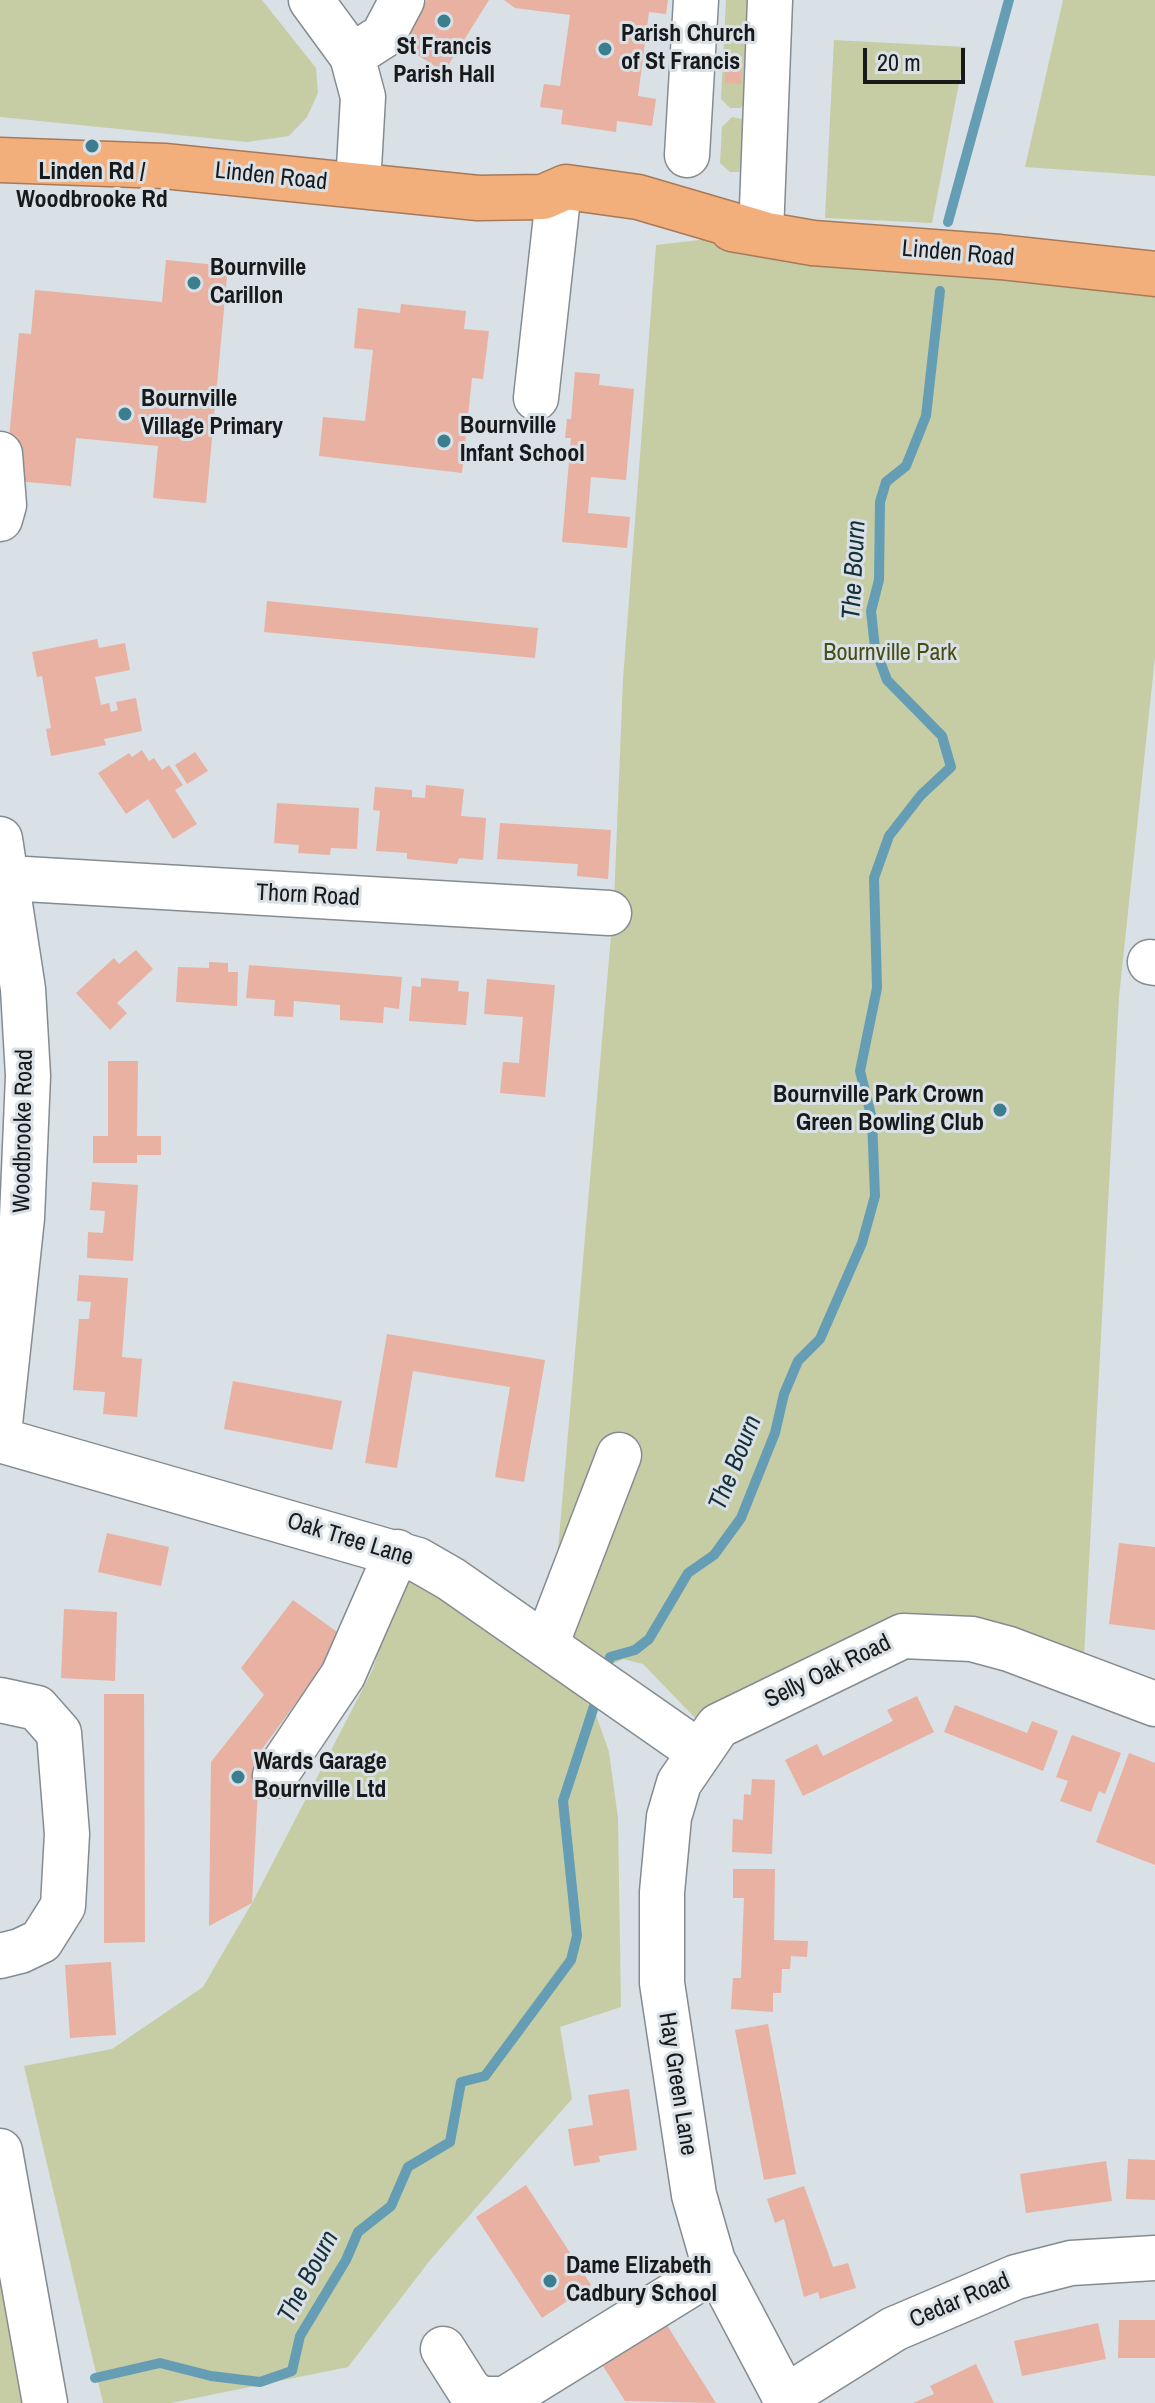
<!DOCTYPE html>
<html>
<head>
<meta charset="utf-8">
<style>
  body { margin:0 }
  #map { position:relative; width:1155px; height:2403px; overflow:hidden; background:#d9e0e6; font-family:"Archivo Narrow",sans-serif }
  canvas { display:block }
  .scale { position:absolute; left:863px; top:48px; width:102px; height:36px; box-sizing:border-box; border:4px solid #17191b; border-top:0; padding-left:10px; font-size:24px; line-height:28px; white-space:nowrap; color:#17191b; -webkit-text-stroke:6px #d9e0e6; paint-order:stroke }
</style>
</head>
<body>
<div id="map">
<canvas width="1155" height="2403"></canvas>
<div class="scale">20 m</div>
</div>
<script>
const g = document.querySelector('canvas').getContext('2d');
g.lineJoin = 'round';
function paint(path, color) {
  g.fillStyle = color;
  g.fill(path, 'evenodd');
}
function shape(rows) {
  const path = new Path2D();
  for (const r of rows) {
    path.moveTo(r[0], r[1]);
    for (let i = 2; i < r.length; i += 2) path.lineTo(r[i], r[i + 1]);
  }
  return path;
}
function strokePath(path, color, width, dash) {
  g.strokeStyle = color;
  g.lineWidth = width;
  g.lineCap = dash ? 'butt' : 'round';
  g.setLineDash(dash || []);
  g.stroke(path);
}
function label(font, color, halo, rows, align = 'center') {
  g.font = font + ' "Archivo Narrow",sans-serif';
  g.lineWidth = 6;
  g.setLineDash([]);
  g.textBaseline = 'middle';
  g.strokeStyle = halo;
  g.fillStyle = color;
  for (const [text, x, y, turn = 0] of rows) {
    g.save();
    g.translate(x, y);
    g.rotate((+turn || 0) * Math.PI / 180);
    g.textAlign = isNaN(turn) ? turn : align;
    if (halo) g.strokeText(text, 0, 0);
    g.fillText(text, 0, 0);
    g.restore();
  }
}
paint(shape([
  [0,0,262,0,316,68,318,93,307,117,289,136,247,142,0,117],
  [726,0,755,0,747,103,740,108,730,108,721,99],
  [1063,0,1155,0,1155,176,1025,167],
  [834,40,966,47,932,223,825,218],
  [732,117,747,120,746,167,739,172,730,172,720,163,722,127],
  [761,233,1155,276,1155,657,1119,997,1084,1657,972,1622,696,1719,643,1664,623,1659,598,1671,561,1627,557,1561,614,901,623,679,656,245],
  [403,1577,448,1600,585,1700,595,1712,609,1752,618,1818,621,2007,560,2027,572,2099,431,2259,348,2367,171,2403,103,2403,24,2066,112,2049,203,1987,252,1903,373,1669],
  [0,2267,25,2403,0,2403]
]), '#c6cda5');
strokePath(shape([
  [948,222,1009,0],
  [604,1675,610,1657,635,1650,649,1639,688,1573,714,1555,741,1518,775,1433,784,1394,798,1361,820,1339,862,1243,875,1196,872,1119,860,1071,877,988,874,878,889,836,921,795,951,767,942,736,887,680,875,648,871,611,879,580,880,502,886,482,906,466,926,416,940,291],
  [95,2378,160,2363,211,2376,260,2382,292,2371,300,2336,346,2260,358,2232,391,2206,408,2167,450,2142,461,2082,485,2076,571,1960,577,1936,563,1801,598,1694]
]), '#659eb4', 10);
paint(shape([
  [427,0,489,0,444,72,399,43],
  [504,0,668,0,666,14,649,12,638,96,656,99,652,126,617,121,616,132,561,124,563,110,540,107,544,84,560,86,570,15,515,8],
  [725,54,742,55,741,84,725,83],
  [166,260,228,266,206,503,153,498,158,446,76,438,71,486,5,480,19,333,31,334,35,290,162,302],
  [401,304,466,311,464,329,489,331,483,379,472,378,462,473,319,456,323,417,365,421,373,350,354,348,358,308,400,313],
  [575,372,600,374,599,385,634,389,626,480,591,477,588,513,630,517,627,548,562,542,571,438,565,438,567,419,571,419],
  [267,601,538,628,535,658,264,632],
  [97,639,99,648,125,643,130,670,95,677,101,705,109,703,111,712,118,710,116,702,136,698,142,731,104,739,106,745,51,756,46,729,51,728,42,676,37,677,32,652],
  [142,750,149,761,154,758,162,770,169,765,183,785,175,790,197,824,173,839,148,799,126,814,98,773,129,753,132,757],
  [195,752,208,771,187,784,175,765],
  [426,785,464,789,461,816,486,818,483,860,459,858,457,864,407,859,407,853,376,851,380,811,373,810,375,787,412,790,412,797,425,798],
  [277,803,359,808,357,849,331,848,330,855,298,853,299,845,274,843],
  [500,823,611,830,608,879,577,876,578,864,497,859],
  [136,950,153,969,117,1003,127,1013,110,1030,76,993,114,958,119,964],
  [209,962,228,963,228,972,238,972,237,1006,176,1002,178,967,209,968],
  [249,965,402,977,399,1009,384,1007,383,1023,340,1020,340,1005,294,1001,293,1017,274,1016,275,1000,246,998],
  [421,978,459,981,458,991,469,992,466,1025,409,1021,412,986,421,987],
  [487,979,555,985,545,1097,500,1093,503,1062,519,1063,523,1017,484,1014],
  [108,1061,138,1061,137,1136,161,1136,161,1155,137,1155,137,1163,93,1163,93,1136,108,1136],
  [92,1182,138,1185,133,1261,87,1258,88,1232,103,1233,105,1211,90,1210],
  [79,1275,128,1278,122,1357,142,1359,137,1417,103,1414,105,1392,73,1390,79,1319,89,1319,91,1302,77,1301],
  [387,1334,545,1360,524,1482,495,1477,510,1387,413,1371,397,1468,365,1463],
  [233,1381,342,1401,332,1450,224,1429],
  [107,1533,169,1547,161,1586,98,1572],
  [1119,1543,1155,1547,1155,1630,1109,1624],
  [293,1600,344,1637,260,1752,252,1903,209,1926,211,1762,264,1695,241,1668],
  [64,1609,117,1612,115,1681,61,1678],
  [104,1694,144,1694,145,1942,104,1943],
  [917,1696,934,1732,803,1796,785,1760,817,1744,823,1756,893,1721,887,1710],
  [955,1705,1027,1733,1032,1721,1058,1731,1043,1771,944,1732],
  [1072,1735,1121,1753,1105,1794,1099,1791,1091,1812,1060,1801,1068,1781,1056,1777],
  [1129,1753,1155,1763,1155,1865,1096,1842],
  [752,1779,775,1780,772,1854,732,1852,733,1819,743,1820,744,1794,751,1795],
  [733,1869,775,1869,774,1940,808,1941,807,1957,791,1956,790,1969,782,1969,781,1993,773,1993,773,2012,731,2009,733,1978,741,1978,744,1898,733,1898],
  [111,1962,116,2035,70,2038,65,1965],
  [768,2024,796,2174,764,2180,735,2030],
  [629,2089,637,2150,599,2156,600,2162,574,2166,568,2129,593,2125,588,2095],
  [1128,2159,1155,2160,1155,2200,1126,2199],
  [1106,2161,1112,2201,1026,2213,1020,2174],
  [526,2185,591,2285,542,2318,476,2217],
  [804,2186,833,2267,848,2263,856,2288,820,2299,818,2292,804,2297,784,2219,775,2223,767,2199],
  [1119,2320,1155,2320,1155,2358,1118,2358],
  [1098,2323,1106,2359,1022,2376,1014,2341],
  [667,2325,678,2343,716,2403,625,2401,603,2366],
  [976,2364,994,2403,913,2403,934,2394,930,2386]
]), '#e8b1a2');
const minor = shape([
  [311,0,352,56,363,97,358,185],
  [352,56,383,36,402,0],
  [687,155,696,0],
  [761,233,770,0],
  [536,398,557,207],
  [0,454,4,505,0,519],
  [0,839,23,989,28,1076,22,1218,0,1424],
  [8,878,609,913],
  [1150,962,1155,963],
  [0,1440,418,1560,451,1579,699,1752],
  [546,1645,619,1455],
  [0,1700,37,1708,59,1733,67,1834,63,1906,41,1941,20,1951,0,1956],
  [275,1776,343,1675,397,1552],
  [0,2151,45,2403],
  [443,2349,469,2390,481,2399,505,2399,717,2268],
  [784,2398,894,2329,1016,2277,1071,2263,1155,2258],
  [788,2403,713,2261,694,2195,662,1983,662,1892,669,1817,679,1783,718,1726,903,1636,972,1639,1009,1649,1155,1704]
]);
const highway = shape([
  [0,160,164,166,478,198,543,197,566,187,638,197,761,233],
  [732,229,813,243,1000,257,1155,274]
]);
strokePath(minor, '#858c91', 47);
strokePath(highway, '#a67a59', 47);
strokePath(minor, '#fff', 44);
strokePath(highway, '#f3af7b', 44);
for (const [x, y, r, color] of [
  [444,21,8,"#3c7d8f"],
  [605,49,8,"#3c7d8f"],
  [92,146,8,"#3c7d8f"],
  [194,283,8,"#3c7d8f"],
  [125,414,8,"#3c7d8f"],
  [444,441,8,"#3c7d8f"],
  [1000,1110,8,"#3c7d8f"],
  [238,1777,8,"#3c7d8f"],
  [550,2281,8,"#3c7d8f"]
]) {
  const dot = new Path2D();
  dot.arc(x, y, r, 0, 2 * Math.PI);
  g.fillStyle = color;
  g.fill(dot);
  strokePath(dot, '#d9e0e6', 3);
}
label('bold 24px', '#17191b', '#d9e0e6', [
  ["Parish Church",621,35],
  ["of St Francis",621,63],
  ["St Francis",444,48,"center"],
  ["Parish Hall",444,76,"center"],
  ["Linden Rd /",92,173,"center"],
  ["Woodbrooke Rd",92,201,"center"],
  ["Bournville",210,269],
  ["Carillon",210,297],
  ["Bournville",141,400],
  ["Village Primary",141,428],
  ["Bournville",460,427],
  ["Infant School",460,455],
  ["Bournville Park Crown",984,1096,"right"],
  ["Green Bowling Club",984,1124,"right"],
  ["Wards Garage",254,1763],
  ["Bournville Ltd",254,1791],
  ["Dame Elizabeth",566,2267],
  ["Cadbury School",566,2295]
], 'left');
label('24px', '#17191b', '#d9e0e6', [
  ["Linden Road",271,177,6],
  ["Linden Road",958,254,5],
  ["Thorn Road",308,896,3],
  ["Woodbrooke Road",24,1131,-89],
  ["Oak Tree Lane",350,1540,17],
  ["Selly Oak Road",828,1672,-26],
  ["Hay Green Lane",677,2084,81],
  ["Cedar Road",960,2301,-23]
]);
label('24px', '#474d14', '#d9e0e6', [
  ["Bournville Park",890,654]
]);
label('italic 26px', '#14303a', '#d9e0e6', [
  ["The Bourn",855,570,-87],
  ["The Bourn",736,1463,-68],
  ["The Bourn",309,2277,-62]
]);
</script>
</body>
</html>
